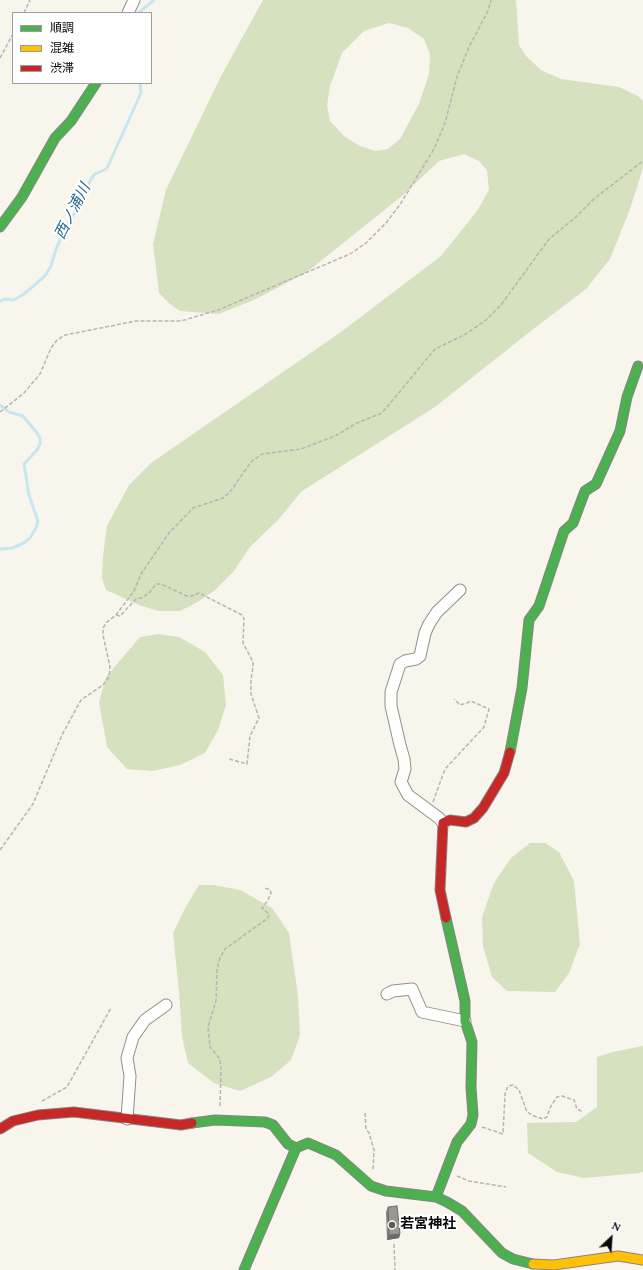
<!DOCTYPE html>
<html>
<head>
<meta charset="utf-8">
<style>
  body { margin:0 }
  #map { position:relative; width:643px; height:1270px; overflow:hidden; background:#f8f5ed; font-family:Spectral,"Noto Sans JP",serif }
  canvas { display:block }
  .legend { position:absolute; left:12px; top:12px; width:140px; height:72px; box-sizing:border-box; background:#fff; border:1px solid #9d9d9d; margin:0; padding:5px 7px; list-style:none; font-size:12px; color:#090909 }
  .legend li { display:flex; align-items:center; gap:8px; height:20px }
  .legend b { width:20px; border:1px solid #9d9d9d }
  .north { position:absolute; left:591px; top:1218px; width:40px; height:40px; -webkit-text-stroke:3px #fff; paint-order:stroke; rotate:25deg; font-size:11px; font-weight:700; line-height:16px; text-align:center; color:#090909 }
  .north::after { content:''; display:block; margin:auto; width:14px; height:18px; background:#090909; clip-path:polygon(50% 0,100% 100%,50% 72%,0 100%) }
</style>
</head>
<body>
<div id="map">
<canvas width="643" height="1270"></canvas>
<ul class="legend">
<li><b style="height:5px;background:#4caf50"></b>順調</li>
<li><b style="height:5px;background:#ffc107"></b>混雑</li>
<li><b style="height:5px;background:#c62828"></b>渋滞</li>
</ul>
<div class="north">N</div>
</div>
<script>
const g = document.querySelector('canvas').getContext('2d');
g.lineJoin = 'round';
function paint(path, color) {
  g.fillStyle = color;
  g.fill(path, 'evenodd');
}
function shape(rows) {
  const path = new Path2D();
  for (const r of rows) {
    path.moveTo(r[0], r[1]);
    for (let i = 2; i < r.length; i += 2) path.lineTo(r[i], r[i + 1]);
  }
  return path;
}
function strokePath(path, color, width, dash) {
  g.strokeStyle = color;
  g.lineWidth = width;
  g.lineCap = dash ? 'butt' : 'round';
  g.setLineDash(dash || []);
  g.stroke(path);
}
function label(font, color, halo, rows, align = 'center') {
  g.font = font + ' Spectral,"Noto Sans JP",serif';
  g.lineWidth = 4;
  g.setLineDash([]);
  g.textBaseline = 'middle';
  g.strokeStyle = halo;
  g.fillStyle = color;
  for (const [text, x, y, turn = 0] of rows) {
    g.save();
    g.translate(x, y);
    g.rotate((+turn || 0) * Math.PI / 180);
    g.textAlign = isNaN(turn) ? turn : align;
    if (halo) g.strokeText(text, 0, 0);
    g.fillText(text, 0, 0);
    g.restore();
  }
}
paint(shape([
  [263,0,516,0,519,45,526,56,541,70,561,79,619,87,638,96,643,101,643,168,630,209,610,259,586,289,532,330,435,407,302,491,278,520,249,548,234,571,214,591,196,603,180,611,158,611,139,605,106,590,102,578,103,556,107,526,129,485,151,463,341,332,441,256,477,211,489,190,487,170,479,161,464,154,439,161,402,196,307,272,256,299,219,314,180,311,170,304,159,293,153,244,166,190,220,78],
  [389,23,408,28,424,39,430,54,429,74,419,104,400,139,388,149,376,151,360,146,345,137,330,121,327,106,330,86,342,53,364,31],
  [158,634,179,637,205,652,223,675,226,705,218,730,205,753,180,765,153,771,127,769,107,747,99,702,106,677,140,637],
  [530,843,545,843,559,852,574,881,580,944,569,973,555,992,507,991,492,977,483,946,482,917,494,883,511,858],
  [199,885,213,885,240,890,272,908,289,933,298,996,300,1035,291,1060,271,1077,240,1091,214,1083,188,1063,182,1036,179,991,173,933,185,908],
  [643,1046,643,1172,639,1173,584,1178,557,1172,528,1153,527,1123,576,1122,597,1107,597,1057,613,1052]
]), '#d5e1bf');
strokePath(shape([
  [138,13,154,0],
  [0,301,5,299,14,300,24,294,45,276,51,266,56,249,67,225,80,205,91,179,95,174,106,169,108,166,141,93,140,83],
  [0,405,9,412,23,416,37,433,40,438,40,444,37,450,24,464,29,495,38,521,36,528,30,538,22,544,12,548,0,549]
]), '#c8e6ed', 3);
const street = shape([
  [128,13,134,0],
  [443,823,439,818,408,795,401,782,405,769,404,759,400,745,391,706,391,692,400,664,405,661,416,659,420,656,425,633,429,624,437,612,460,590],
  [387,994,393,991,412,989,422,1012,465,1021],
  [127,1119,130,1076,127,1058,133,1037,145,1020,166,1005]
]);
const fast = shape([
  [0,227,22,197,55,138,71,121,96,83],
  [510,752,522,688,529,620,539,606,564,531,573,523,585,491,596,484,620,431,627,397,638,366],
  [192,1123,215,1120,265,1122,273,1125,288,1144,296,1148],
  [436,1197,457,1142,471,1124,473,1115,471,1087,472,1042,465,1021,465,1001,446,918],
  [244,1270,296,1148,308,1143,336,1155,371,1186,386,1191,436,1197,447,1202,462,1211,502,1253,513,1259,533,1264]
]);
const slow = shape([
  [533,1264,554,1265,618,1256,643,1260]
]);
const jam = shape([
  [446,918,440,890,443,823,450,820,466,822,474,818,483,808,504,773,510,752],
  [0,1129,13,1121,38,1115,74,1112,181,1125,192,1123]
]);
strokePath(street, '#918f8c', 13);
strokePath(fast, '#878682', 11);
strokePath(slow, '#878682', 11);
strokePath(jam, '#878682', 11);
strokePath(shape([
  [24,13,30,0],
  [0,58,13,34],
  [0,412,24,393,40,374,51,348,57,340,65,335,136,321,181,321,218,310,350,254,366,243,386,223,401,203,434,149,445,123,457,77,469,47,488,11,491,0],
  [116,615,120,616,136,599,141,598,149,593,156,584,161,584,187,596,192,596,199,593,242,615,244,619,243,643,253,662,253,667,251,680,251,694,259,718,250,736,247,764,229,759],
  [433,802,445,769,484,727,489,709,471,701,467,703,460,705,454,699],
  [0,850,33,804,62,735,81,700,103,685,109,677,110,667,103,635,103,628,107,622,116,615,134,591,141,574,169,533,193,508,223,498,230,492,251,462,262,454,301,449,335,436,357,423,382,413,435,349,466,334,486,320,501,305,549,239,576,217,595,198,643,161],
  [42,1101,67,1087,111,1008],
  [220,1106,221,1068,220,1059,210,1047,208,1027,216,1001,217,969,220,958,225,949,268,918,269,914,262,908,268,900,271,893,270,890,265,888],
  [365,1113,366,1129,369,1133,374,1150,373,1170],
  [482,1127,503,1134,505,1094,508,1086,513,1085,519,1090,527,1112,534,1116,543,1119,547,1117,551,1106,557,1097,562,1096,574,1100,577,1109,583,1112],
  [457,1176,469,1181,506,1187],
  [394,1244,395,1270]
]), '#b6b5b4', 1.5, [4, 2]);
strokePath(street, '#fefefc', 11);
strokePath(fast, '#4caf50', 9);
strokePath(slow, '#ffc107', 9);
strokePath(jam, '#c62828', 9);
paint(shape([
  [388,1207,400,1234,399,1238,387,1240,386,1212]
]), '#84837e');
paint(shape([
  [400,1234,399,1238,387,1240,389,1235]
]), '#6c6a67');
const building = shape([
  [397,1206,400,1234,389,1235,388,1207,397,1206]
]);
paint(building, '#9a9893');
strokePath(building, '#6c6a67', 1);
for (const [x, y, r, color] of [
  [392,1225,4,"#5d5c59"]
]) {
  const dot = new Path2D();
  dot.arc(x, y, r, 0, 2 * Math.PI);
  g.fillStyle = color;
  g.fill(dot);
  strokePath(dot, '#fff', 1.5);
}
label('bold 14px', '#090909', '#fff', [
  ["若宮神社",400,1225]
], 'left');
label('italic 15px', '#246b8a', '#fff', [
  ["西ノ浦川",74,212,-63]
]);
</script>
</body>
</html>
